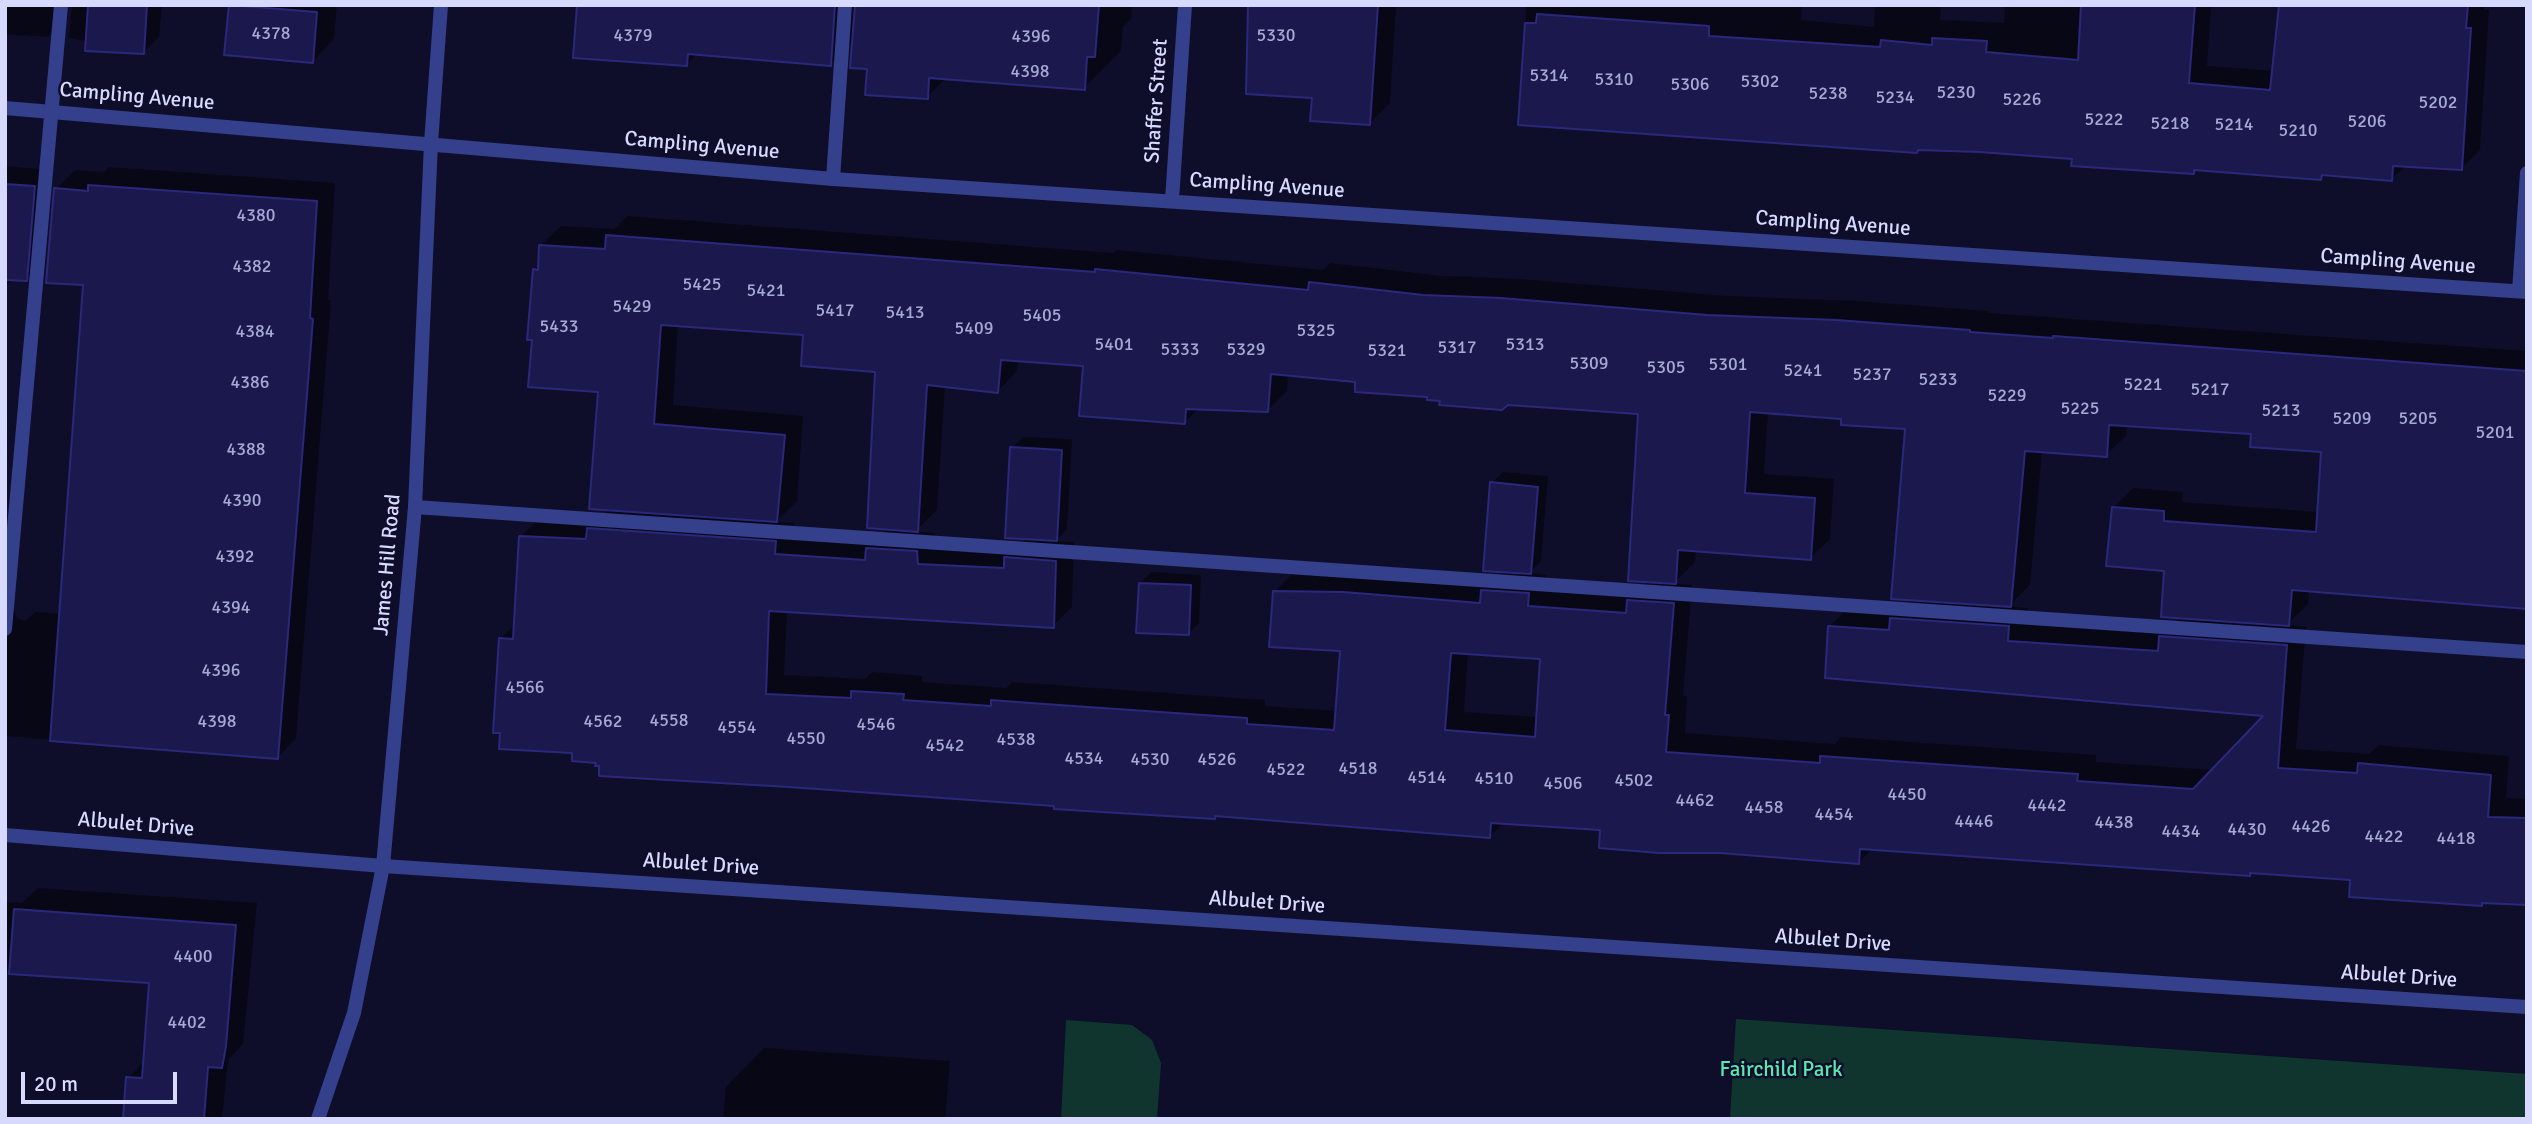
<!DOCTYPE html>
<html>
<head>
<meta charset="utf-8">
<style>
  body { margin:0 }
  #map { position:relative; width:2532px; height:1124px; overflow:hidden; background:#0e0e2a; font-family:Signika,sans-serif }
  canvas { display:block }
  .frame { position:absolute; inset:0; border:7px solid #d7d9ff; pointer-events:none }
  .scale { position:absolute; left:21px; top:1072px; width:156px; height:32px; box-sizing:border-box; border:4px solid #d7d9ff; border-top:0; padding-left:9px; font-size:21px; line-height:24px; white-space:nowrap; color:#d7d9ff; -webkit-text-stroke:5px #0e0e2a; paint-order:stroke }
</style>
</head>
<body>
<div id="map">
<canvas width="2532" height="1124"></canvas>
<div class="frame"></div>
<div class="scale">20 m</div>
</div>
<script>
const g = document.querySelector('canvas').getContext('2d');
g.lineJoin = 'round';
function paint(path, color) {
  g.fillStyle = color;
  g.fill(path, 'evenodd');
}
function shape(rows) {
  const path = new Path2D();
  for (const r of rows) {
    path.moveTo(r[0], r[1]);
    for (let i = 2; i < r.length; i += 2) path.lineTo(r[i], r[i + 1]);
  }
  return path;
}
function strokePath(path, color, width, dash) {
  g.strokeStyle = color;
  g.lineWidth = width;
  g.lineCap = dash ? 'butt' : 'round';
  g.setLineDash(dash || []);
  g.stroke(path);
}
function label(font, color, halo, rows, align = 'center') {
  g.font = font + ' Signika,sans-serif';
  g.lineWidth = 5;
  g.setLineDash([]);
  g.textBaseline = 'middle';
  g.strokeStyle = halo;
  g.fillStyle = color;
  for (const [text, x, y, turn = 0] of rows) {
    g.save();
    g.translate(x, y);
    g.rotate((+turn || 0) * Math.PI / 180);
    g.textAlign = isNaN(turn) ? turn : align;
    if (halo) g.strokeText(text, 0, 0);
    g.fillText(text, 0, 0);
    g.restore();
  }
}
paint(shape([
  [1736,1019,2527,1074,2527,1119,1730,1119],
  [1066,1020,1132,1025,1152,1040,1161,1063,1157,1119,1061,1119]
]), '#10352e');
paint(shape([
  [5,5,65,5,63,21,48,37,5,34],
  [72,5,162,5,159,37,144,52,69,38],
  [230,5,337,5,334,39,312,62],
  [578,5,1132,5,1131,19,1123,27,1121,51,1084,88,947,77,927,97,869,68,854,41,830,65,698,53,687,64],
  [1251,5,1396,5,1390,103,1370,123,1314,96],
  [1526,5,1802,5,1801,20,1874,27,1875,5,1941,5,1940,20,2004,23,2005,5,2211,5,2207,66,2274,71,2280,5,2484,5,2484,10,2489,10,2480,150,2461,169,2406,165,2392,179,2326,174,2321,179,2197,168,2193,172,2074,157,1520,123],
  [5,166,51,170,43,262,26,280,13,279,5,287],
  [109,167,335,183,328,300,331,301,296,738,278,757,5,736,5,609,14,610,17,618,25,621,35,612,61,614,85,284,56,189,75,170,104,172],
  [627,216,1113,253,1116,250,1323,270,1330,263,1443,276,1521,279,1728,296,1857,301,1989,311,1988,313,2527,351,2527,609,2407,596,2309,589,2308,604,2287,625,2306,627,2296,749,2369,754,2379,745,2509,756,2506,798,2527,799,2527,905,2351,896,2352,879,1873,848,1859,862,1602,829,1504,822,1490,836,1216,815,1214,817,601,765,574,751,500,639,515,624,521,536,540,517,598,521,609,509,600,391,534,338,534,270,540,265,541,245,561,226,614,229],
  [678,324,805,333,876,370,888,528,875,541,793,535,794,523,776,522,797,501,803,416,673,405],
  [1018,359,1085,364,1185,422,1199,408,1267,411,1287,391,1288,374,1357,381,1442,399,1640,412,1649,580,1635,594,1546,588,1547,575,1529,573,1541,561,1548,476,1503,472,1492,483,1503,570,1490,584,1293,573,1274,592,1342,649,1337,711,1265,706,1265,700,1068,686,1012,682,1006,688,922,682,922,676,872,672,865,679,784,675,787,610,1053,626,1072,607,1074,542,1055,541,1067,529,1072,439,1023,437,1012,448,1026,538,1014,550,936,545,935,533,916,531,937,510,945,385,998,391,1017,371],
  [1768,412,1843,417,1907,428,1912,598,1899,611,1849,607,1830,626,2267,715,2214,770,2096,762,2096,755,1841,737,1835,744,1685,733,1687,696,1683,696,1692,585,1674,583,1695,562,1696,550,1810,558,1830,539,1834,479,1764,474],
  [2127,425,2253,433,2322,451,2319,512,2182,502,2183,492,2133,488,2113,508,2166,570,2181,617,2166,632,2026,622,2028,608,2009,606,2030,585,2042,451,2106,455,2126,436],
  [1468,652,1542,657,1538,717,1464,712],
  [1151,572,1201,575,1199,623,1188,634,1140,583],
  [38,888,257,903,243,1044,228,1060,222,1119,125,1119,128,1078,145,1061,151,982,5,972,5,902,22,903],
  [764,1048,950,1061,945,1119,723,1119,726,1087]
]), '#0007');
const building = shape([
  [88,5,147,5,144,54,85,51,88,5],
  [229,5,317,12,313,63,224,55,229,5],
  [577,5,835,5,831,66,688,54,687,66,573,58,577,5],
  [855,5,1099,5,1095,57,1087,57,1085,90,929,78,928,99,865,95,867,69,850,68,855,5],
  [1248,5,1378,5,1370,125,1310,121,1312,98,1246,94,1248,5],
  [2081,5,2195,5,2189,83,2270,90,2279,5,2468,5,2466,28,2471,28,2462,170,2393,166,2392,181,2322,175,2321,180,2194,170,2194,174,2071,166,2072,159,1980,152,1918,150,1917,153,1518,125,1525,23,1536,23,1537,14,1709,26,1709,36,1880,47,1881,40,1932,45,1932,38,1987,41,1986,52,2078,60,2081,5],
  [5,184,35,186,27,281,5,280,5,184],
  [88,185,317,201,310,318,313,319,278,759,50,741,83,285,46,283,54,188,88,191,88,185],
  [606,235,1095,272,1095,269,1308,290,1309,282,1423,295,1501,298,1707,315,1836,320,1970,330,1970,332,2053,338,2053,336,2527,371,2527,609,2292,590,2289,626,2161,617,2164,571,2106,566,2112,507,2164,511,2164,521,2316,532,2321,452,2250,447,2251,434,2109,425,2107,457,2025,451,2011,607,1891,599,1905,429,1841,425,1841,419,1750,412,1745,493,1815,498,1811,560,1678,550,1676,584,1628,581,1638,414,1508,405,1502,410,1439,405,1440,401,1427,400,1427,397,1355,392,1355,382,1271,374,1268,412,1186,409,1185,424,1079,416,1083,366,1001,360,998,393,927,385,918,532,867,528,875,372,801,366,803,335,661,325,654,424,785,435,777,522,589,509,598,392,528,387,532,340,527,340,533,269,538,270,539,245,605,249,606,235],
  [1010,447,1062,450,1057,541,1005,538,1010,447],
  [1490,482,1538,487,1531,574,1483,571,1490,482],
  [587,528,776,541,775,554,865,560,866,548,917,551,918,564,1004,568,1004,557,1056,561,1054,628,769,611,766,694,851,698,851,691,904,694,903,700,991,706,991,700,1030,703,1247,718,1247,724,1334,730,1340,651,1269,647,1273,591,1343,592,1480,603,1481,590,1529,593,1528,606,1626,613,1627,600,1674,603,1665,715,1669,715,1666,752,1820,763,1820,756,2078,774,2077,781,2193,789,2263,716,1825,678,1828,626,1889,630,1890,618,2009,626,2008,641,2158,651,2159,636,2287,645,2278,768,2357,773,2358,763,2491,775,2488,817,2527,818,2527,905,2482,903,2482,906,2349,897,2350,880,2250,873,2250,876,1860,849,1859,864,1720,853,1659,853,1599,848,1600,830,1491,823,1490,838,1215,816,1215,819,1054,809,1054,806,789,787,599,776,599,766,595,766,596,763,572,761,572,753,499,749,500,733,493,733,499,638,513,639,519,536,586,539,587,528],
  [1451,653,1540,659,1535,737,1445,730,1451,653],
  [1139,583,1191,585,1189,635,1136,633,1139,583],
  [14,909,236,925,226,1046,222,1068,208,1067,204,1119,123,1119,126,1077,142,1078,149,983,9,974,14,909]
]);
paint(building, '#1a184d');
strokePath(building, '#2b287b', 2);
strokePath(shape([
  [833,179,845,5],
  [415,507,2527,652],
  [5,629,61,5]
]), '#35408d', 14);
strokePath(shape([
  [5,108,833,179,2527,292],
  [1172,200,1185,5],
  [2519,291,2527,173],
  [5,835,383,866,2527,1007]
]), '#35408d', 14);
strokePath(shape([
  [318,1119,354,1013,383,866,415,507,431,143,441,5]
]), '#35408d', 14);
label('18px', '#a8a9d2', null, [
  ["4378",271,34],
  ["4379",633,36],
  ["5330",1276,36],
  ["4396",1031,37],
  ["4398",1030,72],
  ["5314",1549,76],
  ["5310",1614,80],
  ["5302",1760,82],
  ["5306",1690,85],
  ["5230",1956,93],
  ["5238",1828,94],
  ["5234",1895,98],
  ["5226",2022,100],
  ["5202",2438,103],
  ["5222",2104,120],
  ["5206",2367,122],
  ["5218",2170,124],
  ["5214",2234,125],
  ["5210",2298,131],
  ["4380",256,216],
  ["4382",252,267],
  ["5425",702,285],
  ["5421",766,291],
  ["5429",632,307],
  ["5417",835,311],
  ["5413",905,313],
  ["5405",1042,316],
  ["5433",559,327],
  ["5409",974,329],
  ["5325",1316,331],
  ["4384",255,332],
  ["5401",1114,345],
  ["5313",1525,345],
  ["5317",1457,348],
  ["5333",1180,350],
  ["5329",1246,350],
  ["5321",1387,351],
  ["5309",1589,364],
  ["5301",1728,365],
  ["5305",1666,368],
  ["5241",1803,371],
  ["5237",1872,375],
  ["5233",1938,380],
  ["4386",250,383],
  ["5221",2143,385],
  ["5217",2210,390],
  ["5229",2007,396],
  ["5225",2080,409],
  ["5213",2281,411],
  ["5209",2352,419],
  ["5205",2418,419],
  ["5201",2495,433],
  ["4388",246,450],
  ["4390",242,501],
  ["4392",235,557],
  ["4394",231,608],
  ["4396",221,671],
  ["4566",525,688],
  ["4558",669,721],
  ["4398",217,722],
  ["4562",603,722],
  ["4546",876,725],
  ["4554",737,728],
  ["4550",806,739],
  ["4538",1016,740],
  ["4542",945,746],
  ["4534",1084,759],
  ["4530",1150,760],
  ["4526",1217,760],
  ["4518",1358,769],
  ["4522",1286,770],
  ["4514",1427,778],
  ["4510",1494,779],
  ["4502",1634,781],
  ["4506",1563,784],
  ["4450",1907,795],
  ["4462",1695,801],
  ["4442",2047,806],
  ["4458",1764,808],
  ["4454",1834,815],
  ["4446",1974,822],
  ["4438",2114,823],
  ["4426",2311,827],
  ["4430",2247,830],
  ["4434",2181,832],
  ["4422",2384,837],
  ["4418",2456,839],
  ["4400",193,957],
  ["4402",187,1023]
]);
label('21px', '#d7d9ff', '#0e0e2a', [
  ["Campling Avenue",137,97,5],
  ["Shaffer Street",1157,101,-86],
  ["Campling Avenue",702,146,5],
  ["Campling Avenue",1267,186,4],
  ["Campling Avenue",1833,224,4],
  ["Campling Avenue",2398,262,4],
  ["James Hill Road",388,565,-85],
  ["Albulet Drive",136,825,5],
  ["Albulet Drive",701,865,4],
  ["Albulet Drive",1267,903,4],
  ["Albulet Drive",1833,941,4],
  ["Albulet Drive",2399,977,4]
]);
label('21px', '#57ebae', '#0e0e2a', [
  ["Fairchild Park",1781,1070]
]);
</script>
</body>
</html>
